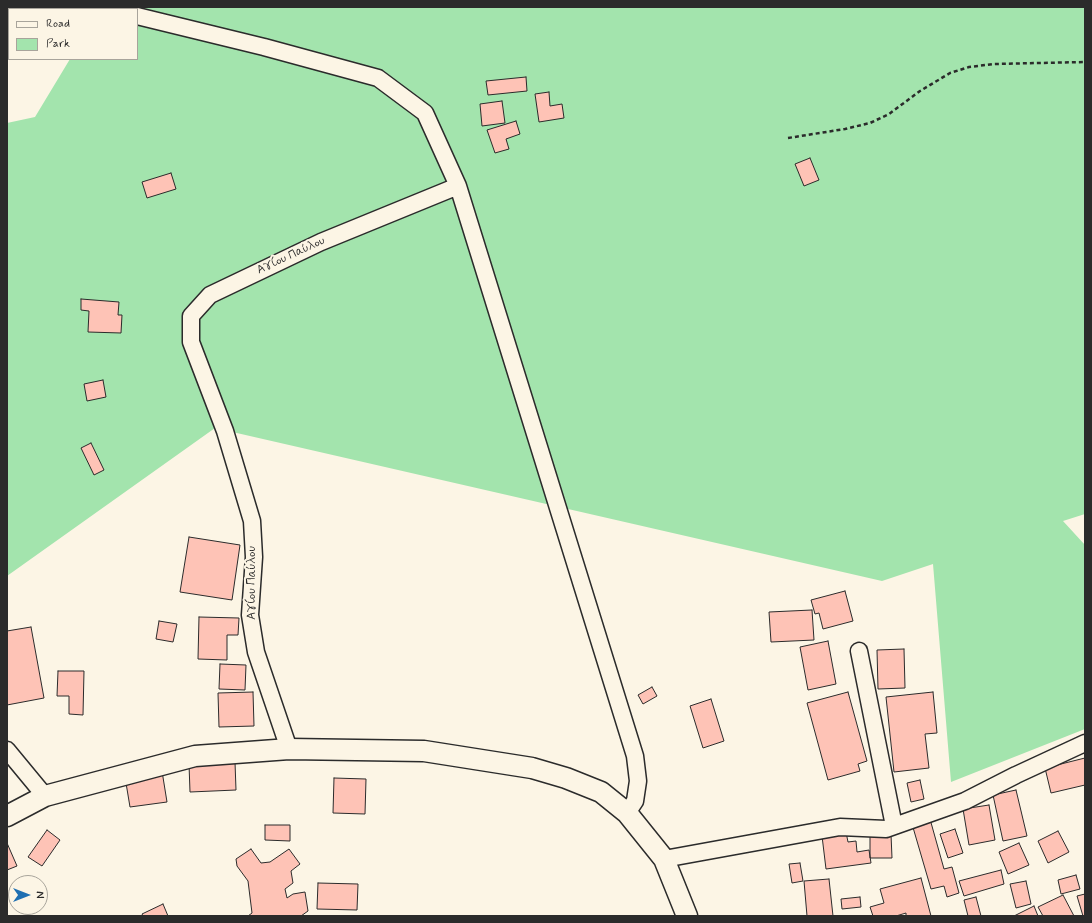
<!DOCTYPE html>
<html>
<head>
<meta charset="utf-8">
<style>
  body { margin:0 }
  #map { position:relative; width:1092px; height:923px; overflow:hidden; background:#fcf5e5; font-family:Mynerve,sans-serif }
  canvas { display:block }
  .frame { position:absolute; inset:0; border:8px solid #2b2b2b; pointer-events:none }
  .legend { position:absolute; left:8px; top:8px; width:130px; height:52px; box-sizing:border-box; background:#fcf5e5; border:1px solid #a8a49b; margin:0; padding:5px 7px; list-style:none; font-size:12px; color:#2b2b2b }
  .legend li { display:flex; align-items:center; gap:8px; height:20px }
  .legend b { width:20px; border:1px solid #a8a49b }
  .north { position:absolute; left:8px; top:875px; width:40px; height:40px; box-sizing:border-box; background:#fcf5e5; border:1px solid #a8a49b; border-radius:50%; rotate:90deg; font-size:11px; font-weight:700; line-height:16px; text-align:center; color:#2b2b2b }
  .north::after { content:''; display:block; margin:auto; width:14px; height:18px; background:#1f6fb2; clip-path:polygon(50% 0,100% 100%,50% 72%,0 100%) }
</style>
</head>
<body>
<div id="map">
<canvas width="1092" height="923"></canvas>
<div class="frame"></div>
<ul class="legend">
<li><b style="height:5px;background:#fcf5e5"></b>Road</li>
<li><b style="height:11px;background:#a3e4ad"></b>Park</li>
</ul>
<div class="north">N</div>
</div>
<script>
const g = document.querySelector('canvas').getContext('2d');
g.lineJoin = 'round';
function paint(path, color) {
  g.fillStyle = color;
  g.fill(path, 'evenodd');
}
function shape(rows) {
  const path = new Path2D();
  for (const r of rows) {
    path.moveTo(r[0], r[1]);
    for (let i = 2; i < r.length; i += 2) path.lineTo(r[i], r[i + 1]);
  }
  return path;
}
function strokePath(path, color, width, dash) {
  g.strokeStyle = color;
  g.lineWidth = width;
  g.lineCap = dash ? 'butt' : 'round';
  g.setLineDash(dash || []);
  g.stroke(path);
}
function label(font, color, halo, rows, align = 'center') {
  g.font = font + ' Mynerve,sans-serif';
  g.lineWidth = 4;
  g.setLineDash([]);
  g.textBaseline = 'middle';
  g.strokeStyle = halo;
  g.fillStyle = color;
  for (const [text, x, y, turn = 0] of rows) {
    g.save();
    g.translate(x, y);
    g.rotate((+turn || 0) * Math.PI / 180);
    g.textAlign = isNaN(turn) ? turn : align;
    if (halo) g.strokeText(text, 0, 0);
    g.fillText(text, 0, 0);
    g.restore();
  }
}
paint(shape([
  [101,7,1085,7,1085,514,1063,521,1085,545,1085,729,951,782,933,564,882,581,215,428,7,576,7,123,35,117,70,59,137,59,137,9,100,9]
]), '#a3e4ad');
const building = shape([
  [526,77,527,91,488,95,486,81,526,77],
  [549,92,550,106,562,104,564,118,539,122,535,94,549,92],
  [502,101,505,123,482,126,480,104,502,101],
  [516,121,520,134,506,139,509,149,495,153,487,130,516,121],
  [810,158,819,180,804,186,795,164,810,158],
  [171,173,176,189,147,198,142,182,171,173],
  [81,299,119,302,118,315,122,315,121,333,88,332,89,311,81,310,81,299],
  [103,380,106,397,87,401,84,384,103,380],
  [91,443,104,470,94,475,81,448,91,443],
  [189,537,240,545,232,600,180,592,189,537],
  [845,591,853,621,823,629,819,613,815,614,811,600,845,591],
  [812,610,814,640,771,642,769,612,812,610],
  [199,617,239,618,238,635,227,635,227,660,198,659,199,617],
  [159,621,177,624,173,642,156,639,159,621],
  [31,627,44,698,7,705,7,631,31,627],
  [828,641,836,684,808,690,800,647,828,641],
  [904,649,905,688,878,689,877,650,904,649],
  [220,664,246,665,245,690,219,689,220,664],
  [58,671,84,671,83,715,69,714,69,696,57,696,58,671],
  [652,687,657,696,643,704,638,695,652,687],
  [253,692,254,726,219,727,218,693,253,692],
  [848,692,867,761,858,764,860,771,828,780,807,703,848,692],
  [933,692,937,733,925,734,929,768,894,772,886,697,933,692],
  [711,699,724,741,703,748,690,706,711,699],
  [1085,758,1085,785,1051,793,1045,768,1085,758],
  [235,762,236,790,190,792,189,764,235,762],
  [162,771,167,802,130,807,125,777,162,771],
  [334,778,366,779,365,814,333,813,334,778],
  [920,780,924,799,911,802,907,783,920,780],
  [1016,790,1027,836,1003,841,993,795,1016,790],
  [989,805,995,840,969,845,963,809,989,805],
  [930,819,944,869,952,867,959,893,947,897,944,886,931,889,912,824,930,819],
  [265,825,290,825,290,841,265,840,265,825],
  [955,829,963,853,948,858,940,834,955,829],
  [47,830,60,840,42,866,28,857,47,830],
  [1058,831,1069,852,1048,863,1038,841,1058,831],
  [846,832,848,842,856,841,857,852,869,850,871,863,826,869,822,836,846,832],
  [891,834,892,858,870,858,870,835,891,834],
  [7,843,17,866,7,870,7,843],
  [1019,843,1029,865,1008,874,999,852,1019,843],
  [251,849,261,863,270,862,289,849,300,864,291,871,293,883,285,889,287,898,293,894,305,892,308,911,301,916,248,916,252,913,248,881,237,866,236,859,251,849],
  [800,863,803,881,792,883,789,864,800,863],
  [1001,870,1004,884,964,896,959,881,1001,870],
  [1076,875,1080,889,1061,894,1058,880,1076,875],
  [921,878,931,916,906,916,906,913,896,916,873,916,870,907,884,903,880,889,921,878],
  [829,879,833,916,807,916,804,881,829,879],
  [1026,881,1031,904,1016,908,1010,884,1026,881],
  [318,883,358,884,357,910,317,909,318,883],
  [1085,894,1085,916,1083,916,1077,896,1085,894],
  [1063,895,1074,916,1043,916,1038,907,1063,895],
  [860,897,861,907,842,909,841,899,860,897],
  [976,897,981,916,968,916,964,900,976,897],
  [163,904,168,916,143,916,142,914,163,904],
  [1034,906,1038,916,1014,916,1034,906]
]);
paint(building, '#fec3b6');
strokePath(building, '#2b2b2b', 1);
const minor = shape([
  [101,7,109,9],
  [137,16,264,47,378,78,425,113,458,186,321,242,210,295,191,316,191,342,225,431,252,521,254,557,250,615,256,652,289,749],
  [458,186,635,756,638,781,635,801,627,813],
  [859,651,894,826],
  [7,750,45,796],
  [664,859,840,827,886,829,965,801,1016,775,1085,743]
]);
const tertiary = shape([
  [7,816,45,796,195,756,289,749,424,751,532,768,566,778,601,792,627,813,664,859,687,916]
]);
strokePath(minor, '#2b2b2b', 19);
strokePath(tertiary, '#2b2b2b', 23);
strokePath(shape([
  [788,138,845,129,870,123,889,114,920,91,950,73,969,67,994,64,1085,62]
]), '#2b2b2b', 2.5, [4, 3]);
strokePath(minor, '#fcf5e5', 16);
strokePath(tertiary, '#fcf5e5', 20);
label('12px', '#2b2b2b', '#fcf5e5', [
  ["Αγίου Παύλου",291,256,-25],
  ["Αγίου Παύλου",252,583,-90]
]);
</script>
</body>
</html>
